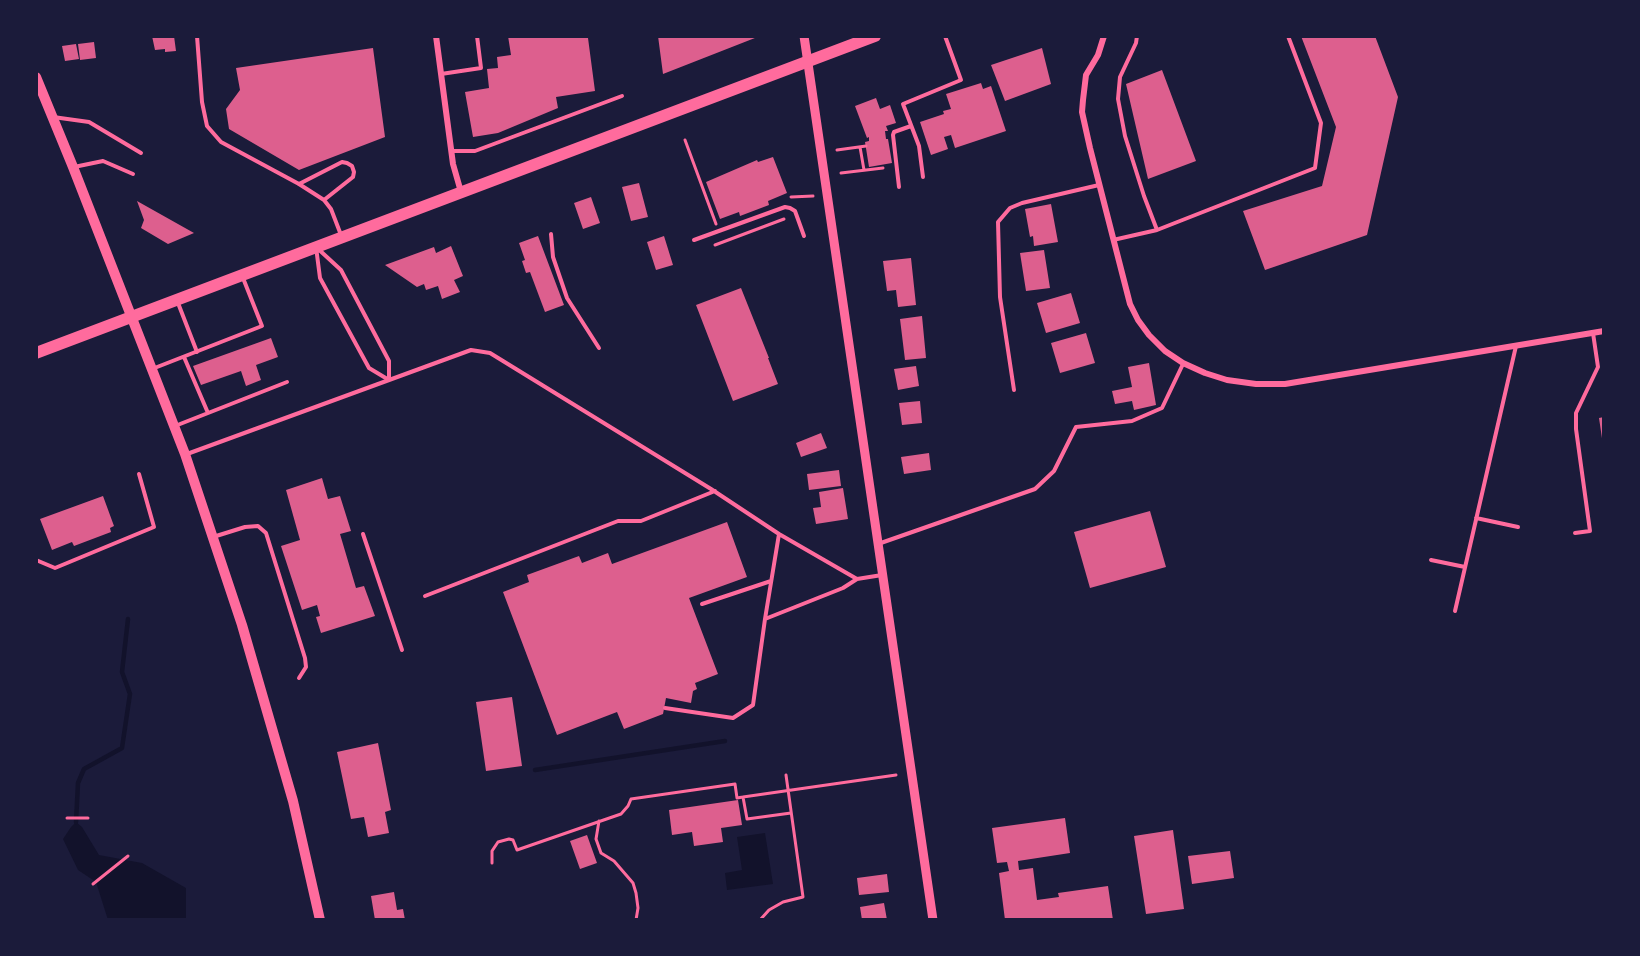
<!DOCTYPE html>
<html>
<head>
<meta charset="utf-8">
<style>
  body { margin:0 }
  #map { position:relative; width:1640px; height:956px; overflow:hidden; background:#1b1b3a; font-family:Quicksand,sans-serif }
  canvas { display:block }
  .frame { position:absolute; inset:0; border:38px solid #1b1b3a; pointer-events:none }
</style>
</head>
<body>
<div id="map">
<canvas width="1640" height="956"></canvas>
<div class="frame"></div>
</div>
<script>
const g = document.querySelector('canvas').getContext('2d');
g.lineJoin = 'round';
function paint(path, color) {
  g.fillStyle = color;
  g.fill(path, 'evenodd');
}
function shape(rows) {
  const path = new Path2D();
  for (const r of rows) {
    path.moveTo(r[0], r[1]);
    for (let i = 2; i < r.length; i += 2) path.lineTo(r[i], r[i + 1]);
  }
  return path;
}
function strokePath(path, color, width, dash) {
  g.strokeStyle = color;
  g.lineWidth = width;
  g.lineCap = dash ? 'butt' : 'round';
  g.setLineDash(dash || []);
  g.stroke(path);
}
paint(shape([
  [76,822,82,827,99,855,142,863,186,888,186,920,108,920,96,882,78,870,63,839,71,827],
  [765,833,773,884,727,890,725,873,742,870,737,837]
]), '#12122b');
strokePath(shape([
  [535,770,725,741],
  [76,822,78,783,84,769,122,748,130,694,122,672,128,619]
]), '#12122b', 4.5);
paint(shape([
  [152,36,174,36,176,51,165,52,165,49,155,50],
  [508,36,536,36,537,38,545,36,594,36,594,37,588,38,595,91,556,97,558,108,498,133,473,137,465,92,489,88,487,69,498,68,497,57,511,55],
  [658,36,760,36,663,74],
  [1301,36,1375,36,1398,97,1367,235,1265,270,1243,211,1322,186,1336,127],
  [94,42,96,58,80,60,78,44],
  [76,44,79,59,65,61,62,46],
  [373,48,385,137,299,170,229,129,226,109,240,90,236,68],
  [1042,48,1051,84,1005,101,991,65],
  [1162,70,1196,161,1148,179,1126,84],
  [981,83,983,89,991,86,1006,131,955,148,951,135,944,137,948,149,931,155,920,122,944,114,943,111,951,109,946,94],
  [876,98,880,109,890,105,896,123,886,126,888,131,885,131,886,139,888,139,892,163,869,167,865,142,869,141,869,137,867,138,855,106],
  [773,157,787,193,768,201,769,205,740,216,739,212,720,219,706,182,757,160,758,162],
  [639,183,648,217,631,221,622,187],
  [591,197,600,223,583,229,574,203],
  [137,201,194,233,168,244,141,228,144,220],
  [1051,204,1058,242,1034,246,1033,236,1030,237,1025,209],
  [538,236,564,305,545,312,530,272,526,273,522,261,525,260,519,243],
  [664,236,673,265,656,270,647,242],
  [451,246,463,276,454,280,460,292,442,299,438,286,426,290,424,284,417,287,385,265,434,247,436,253],
  [1044,250,1050,288,1026,291,1020,253],
  [911,258,916,305,898,307,896,290,887,291,883,261],
  [741,288,769,358,768,358,778,384,733,401,696,305],
  [1071,293,1080,323,1046,333,1037,303],
  [922,316,926,358,905,360,900,319],
  [1086,333,1095,363,1060,373,1051,343],
  [271,338,278,357,256,365,261,380,246,386,241,371,201,385,193,366],
  [1149,363,1156,405,1134,410,1132,401,1115,404,1112,391,1132,387,1128,367],
  [916,366,919,386,898,390,894,369],
  [920,401,922,423,902,425,899,403],
  [1604,417,1604,445,1603,445,1599,418],
  [821,433,827,448,801,457,796,443],
  [929,453,931,470,904,474,901,457],
  [839,470,841,486,809,490,807,474],
  [322,478,328,499,340,496,351,531,340,534,356,588,364,586,375,616,321,633,316,617,320,616,317,605,302,610,281,546,300,540,286,490],
  [843,488,848,519,816,524,813,508,821,507,819,492],
  [103,496,114,526,110,528,111,532,74,546,72,542,52,550,40,519],
  [1150,511,1166,567,1090,588,1074,532],
  [727,522,747,577,689,598,718,674,695,683,697,689,693,691,691,703,666,698,663,714,624,729,617,712,557,735,503,592,529,582,527,575,579,556,582,563,608,553,612,564],
  [512,697,522,766,486,771,476,702],
  [378,743,391,810,385,812,389,833,368,837,364,817,351,819,337,752],
  [738,800,742,825,721,828,723,842,694,846,692,832,672,835,669,810],
  [1065,818,1070,853,1018,861,1019,870,1033,868,1037,900,1059,897,1058,893,1108,886,1113,920,1005,920,999,873,1009,871,1007,862,997,863,992,828],
  [1173,830,1184,909,1146,914,1134,836],
  [587,835,597,863,580,869,570,841],
  [1230,851,1234,878,1192,884,1188,856],
  [887,874,889,892,859,895,857,878],
  [394,892,397,910,403,909,405,920,375,920,371,896],
  [884,903,887,920,862,920,860,907]
]), '#dd5f8e');
strokePath(shape([
  [685,140,716,224],
  [860,147,864,170],
  [837,150,866,146],
  [841,173,883,168],
  [791,197,813,196],
  [715,245,784,219],
  [791,813,747,819,743,797,896,775],
  [67,818,88,818],
  [599,821,596,839,601,853,614,861,633,883,636,893,638,908,636,920],
  [492,863,492,851,498,842,509,839,513,840,517,850,621,814,628,806,631,799,735,784,737,798,743,797],
  [93,884,128,856],
  [760,920,769,910,783,902,803,897,786,775]
]), '#ff6b9d', 3);
strokePath(shape([
  [197,36,202,102,207,126,221,142,299,184,324,200,331,209,341,235],
  [1137,36,1136,43,1120,77,1118,99,1125,136,1144,196,1157,230],
  [441,74,481,68,477,36],
  [53,117,89,122,141,153],
  [451,151,475,151,622,96],
  [74,167,103,161,133,174],
  [923,177,919,146,903,104,961,80,945,36],
  [299,184,342,162,347,163,352,166,354,172,353,177,324,200],
  [899,187,893,135,894,132,911,126],
  [551,234,553,257,567,298,599,348],
  [694,240,785,207,790,208,795,211,804,236],
  [1113,240,1157,230,1315,168,1321,123,1288,36],
  [316,247,341,270,389,361,389,380,369,368,320,278,316,247],
  [178,303,197,352],
  [184,357,208,413],
  [152,369,262,326,243,278],
  [1014,390,1000,297,998,222,1010,208,1022,203,1099,185],
  [175,426,287,382],
  [187,454,471,350,490,353,711,489,779,534,857,579],
  [1476,518,1518,527],
  [1575,533,1590,531,1576,429,1576,413,1598,367,1593,333],
  [363,534,402,650],
  [213,537,245,527,258,526,266,533,305,658,306,667,299,678],
  [878,544,1035,489,1054,471,1076,427,1132,421,1162,408,1183,364],
  [36,560,55,568,154,527,139,474],
  [1431,560,1465,567],
  [425,596,618,521,641,521,715,491],
  [702,604,771,581],
  [1455,611,1516,346],
  [765,619,843,588,857,579,882,575],
  [665,708,733,718,753,705,765,619,779,534]
]), '#ff6b9d', 4);
strokePath(shape([
  [436,36,453,164,461,192],
  [1104,36,1098,55,1086,75,1083,100,1082,112,1090,148,1130,304,1138,320,1149,335,1165,351,1183,363,1205,373,1227,380,1256,384,1285,384,1604,331]
]), '#ff6b9d', 6);
strokePath(shape([
  [804,36,933,920]
]), '#ff6b9d', 9);
strokePath(shape([
  [36,77,73,167,185,454,242,625,293,801,320,920]
]), '#ff6b9d', 10);
strokePath(shape([
  [36,353,875,36]
]), '#ff6b9d', 12);
</script>
</body>
</html>
